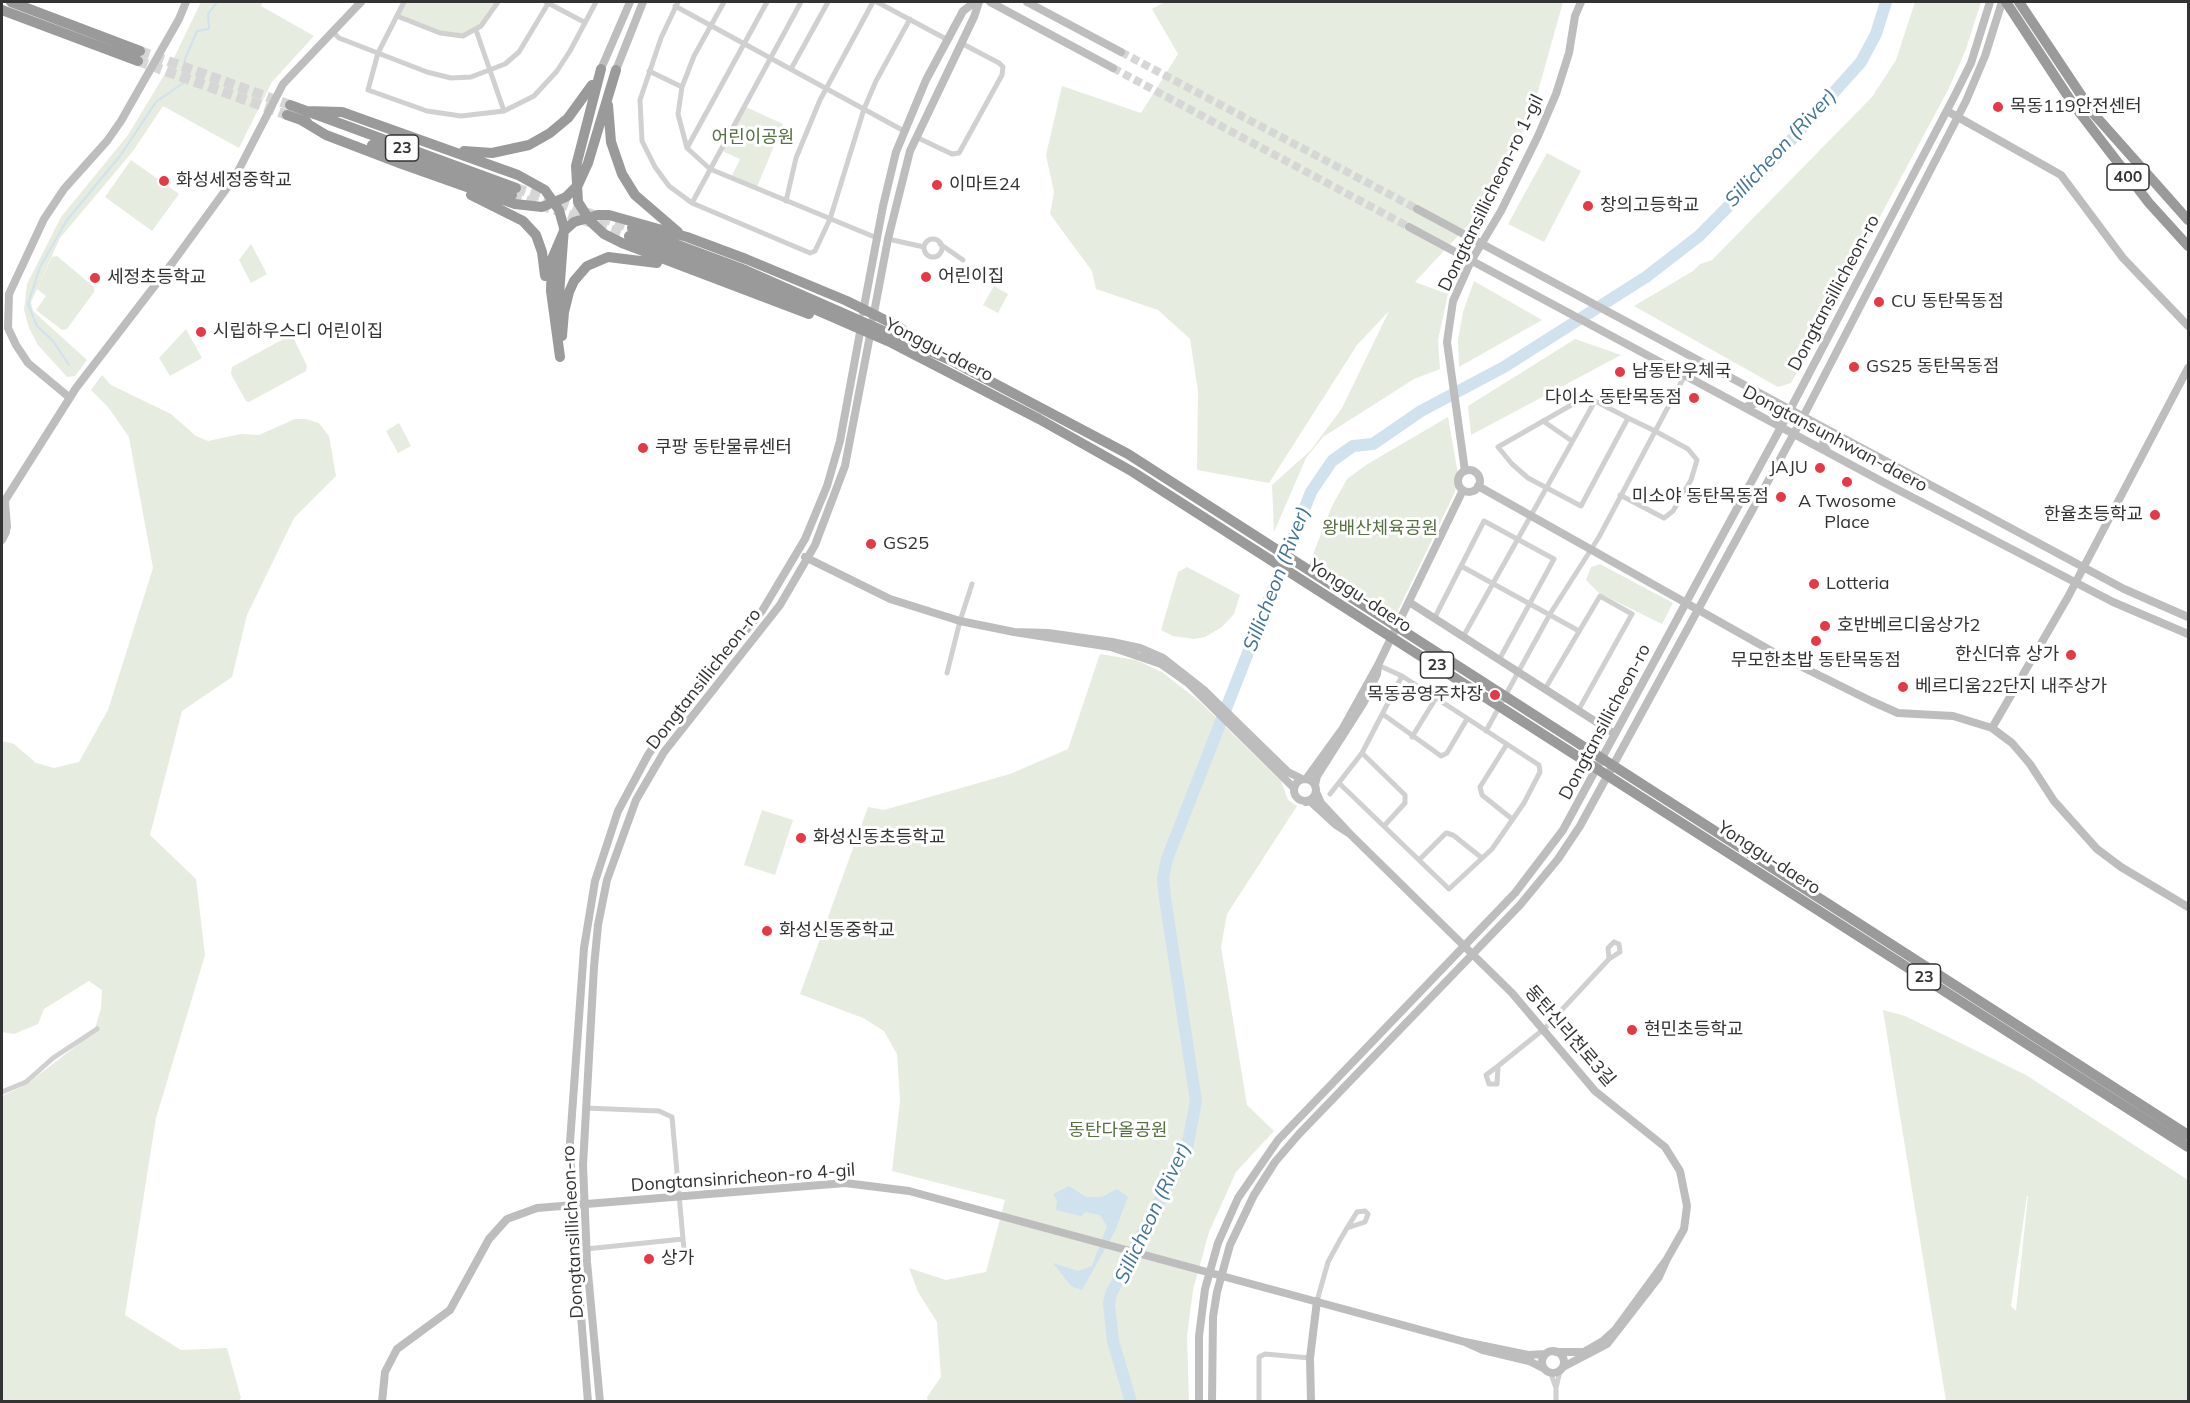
<!DOCTYPE html>
<html>
<head>
<meta charset="utf-8">
<style>
  body { margin:0 }
  #map { position:relative; width:2190px; height:1403px; overflow:hidden; background:#fff; font-family:Mulish,sans-serif }
  canvas { display:block }
  .frame { position:absolute; inset:0; border:3px solid #333; pointer-events:none }
</style>
</head>
<body>
<div id="map">
<canvas width="2190" height="1403"></canvas>
<div class="frame"></div>
</div>
<script>
const g = document.querySelector('canvas').getContext('2d');
g.lineJoin = 'round';
function paint(path, color) {
  g.fillStyle = color;
  g.fill(path, 'evenodd');
}
function shape(rows) {
  const path = new Path2D();
  for (const r of rows) {
    if (r.length === 3) {
      path.moveTo(r[0] + r[2], r[1]);
      path.arc(r[0], r[1], r[2], 0, 2 * Math.PI);
      continue;
    }
    path.moveTo(r[0], r[1]);
    for (let i = 2; i < r.length; i += 2) path.lineTo(r[i], r[i + 1]);
  }
  return path;
}
function strokePath(path, color, width, dash) {
  g.strokeStyle = color;
  g.lineWidth = width;
  g.lineCap = dash ? 'butt' : 'round';
  g.setLineDash(dash || []);
  g.stroke(path);
}
function label(font, color, halo, rows, align = 'center') {
  g.font = font + ' Mulish,"Noto Sans KR",sans-serif';
  g.lineWidth = 6;
  g.setLineDash([]);
  g.textBaseline = 'middle';
  g.strokeStyle = halo;
  g.fillStyle = color;
  for (const [text, x, y, turn = 0] of rows) {
    g.save();
    g.translate(x, y);
    g.rotate((+turn || 0) * Math.PI / 180);
    g.textAlign = isNaN(turn) ? turn : align;
    if (halo) g.strokeText(text, 0, 0);
    g.fillText(text, 0, 0);
    g.restore();
  }
}
paint(shape([
  [201,2,262,2,261,6,314,36,272,82,239,148,163,106,133,151,60,238,31,302,33,311,87,360,75,376,67,377,38,345,29,328,24,310,27,284,61,217,128,135,172,62],
  [404,2,498,2,476,30,452,36,397,16],
  [1165,2,1563,2,1535,102,1495,196,1415,282,1448,294,1438,340,1440,369,1414,379,1323,437,1306,458,1274,532,1272,485,1311,450,1342,408,1389,311,1357,345,1269,483,1197,470,1198,391,1190,339,1158,310,1096,289,1092,271,1050,214,1054,192,1046,155,1062,86,1141,113,1178,54,1152,9],
  [1915,2,1981,2,1966,49,1949,88,1791,383,1778,387,1634,306,1693,271,1700,264,1712,260,1872,97,1896,60],
  [746,107,783,124,757,187,732,176,740,159,722,151],
  [1547,153,1581,171,1544,242,1508,224],
  [131,160,179,194,152,231,105,197],
  [251,244,267,274,251,283,239,260],
  [57,256,94,287,94,292,67,329,62,330,36,310,46,296,37,289,52,257],
  [1474,281,1542,320,1459,367,1458,340,1463,312],
  [994,286,1008,294,998,313,983,305],
  [186,329,202,358,170,376,159,358],
  [289,336,294,339,307,366,306,371,249,402,246,401,231,374,232,367],
  [1575,339,1621,355,1471,435,1468,406],
  [102,375,111,385,171,414,196,436,208,441,241,434,259,435,295,419,306,419,319,423,329,436,336,476,294,518,247,615,232,677,182,711,150,835,196,879,205,955,156,1118,125,1315,181,1350,227,1348,241,1398,239,1401,2,1401,2,1096,27,1084,94,1032,101,1008,102,990,89,981,44,1009,38,1024,14,1034,2,1032,2,741,14,744,36,763,54,768,79,762,108,710,153,568,129,437,108,407,91,390],
  [1448,417,1458,474,1455,492,1392,623,1306,572,1332,506,1347,479,1366,465],
  [399,423,411,446,398,453,386,431],
  [1600,564,1673,603,1662,624,1599,593,1586,580,1591,567],
  [1187,567,1240,595,1234,614,1222,627,1205,637,1194,639,1173,636,1161,630,1178,572],
  [1100,654,1136,660,1162,672,1199,701,1281,781,1288,800,1297,806,1227,914,1221,947,1247,1105,1274,1131,1236,1172,1209,1232,1193,1290,1187,1336,1189,1401,928,1401,927,1397,941,1377,937,1322,918,1292,909,1268,946,1280,986,1272,1005,1200,892,1171,900,1101,897,1054,884,1031,863,1018,800,994,868,807,884,810,1010,774,1068,749],
  [762,810,793,820,775,875,744,865],
  [1883,1010,1905,1016,2026,1075,2188,1180,2188,1401,1946,1401],
  [2027,1196,2028,1196,2016,1311,2011,1306]
]), '#e6ecdf');
paint(shape([
  [1069,1186,1086,1197,1102,1197,1117,1189,1128,1197,1115,1231,1082,1290,1071,1286,1053,1263,1078,1271,1092,1266,1107,1226,1100,1215,1085,1212,1081,1216,1056,1210,1057,1200,1053,1194]
]), '#cfe2ee');
strokePath(shape([
  [69,365,53,341,37,326,28,304,40,267,67,220,120,156,156,102,183,83,185,59,197,31,209,29,208,14,217,2]
]), '#cfe2ee', 2);
strokePath(shape([
  [1131,1402,1113,1341,1109,1304,1111,1294,1187,1148,1196,1101,1165,898,1163,878,1167,859,1311,492,1332,461,1353,446,1373,444,1421,411,1504,367,1646,277,1699,236,1768,166,1861,62,1876,34,1886,2]
]), '#cfe2ee', 12);
strokePath(shape([
  [1121,52,1417,209],
  [1113,68,1409,227]
]), '#d6d6d6', 8, [8, 4]);
strokePath(shape([
  [140,51,290,105],
  [138,61,287,115],
  [516,188,632,228],
  [512,195,629,236]
]), '#d6d6d6', 10, [10, 5]);
strokePath(shape([
  [404,2,378,53,368,90,427,111,461,116,504,111,534,96,557,71,570,51,596,2],
  [546,2,584,22],
  [678,2,661,38,640,100,642,141,655,167,669,186,692,203,810,253,815,251,830,219,864,109,876,81,910,19],
  [724,2,694,56,682,87,678,114,687,148,710,169,877,238],
  [877,2,948,40],
  [675,6,904,131],
  [397,16,440,33,463,36,481,26,498,2],
  [476,30,504,111],
  [333,32,339,38,427,72,451,78,471,77,505,64,519,52,549,2],
  [791,69,828,2],
  [649,71,682,87],
  [916,137,952,154,959,153,1002,75,1003,67,999,63,961,43],
  [687,148,767,2],
  [786,201,796,158,820,100,873,2],
  [692,203,801,2],
  [888,239,924,247],
  [933,248,9],
  [940,244,963,260],
  [1543,421,1572,441],
  [1620,495,1664,518,1673,511,1691,480,1697,460,1688,449,1655,431,1628,418,1595,401,1580,400,1498,447,1512,464,1528,478,1581,506,1628,418],
  [1461,566,1579,631],
  [1434,619,1484,521,1554,559,1499,660],
  [1463,637,1595,401],
  [947,673,960,621,972,584],
  [1545,689,1600,596,1632,614,1578,711],
  [1384,715,1441,756,1447,753,1467,719],
  [1486,731,1550,614,1599,537,1685,375],
  [1412,737,1436,698],
  [1507,744,1480,787,1482,795,1512,819],
  [1362,753,1405,795,1405,803,1384,826],
  [1340,784,1449,889,1492,849,1524,803,1540,772,1539,765,1402,676,1378,665],
  [1330,794,1362,753,1402,676],
  [1419,860,1446,833,1453,835,1482,858],
  [1614,942,1619,944,1620,952,1609,959,1608,948,1614,942],
  [1498,1066,1544,1029,1609,959],
  [1498,1066,1497,1084,1489,1084,1486,1075,1498,1066],
  [2,1092,26,1082,53,1058,97,1029],
  [585,1108,659,1111,672,1117,683,1239,586,1249],
  [683,1239,684,1249],
  [1317,1301,1328,1262,1340,1240,1347,1228,1357,1212,1365,1211,1368,1214,1365,1222,1347,1228],
  [1551,1374,1556,1388,1560,1371],
  [1556,1388,1556,1402],
  [1259,1402,1259,1357,1265,1354,1310,1358]
]), '#d0d0d0', 5);
strokePath(shape([
  [990,2,1113,68],
  [1027,2,1121,52],
  [601,69,630,2],
  [616,70,643,2],
  [1947,111,2061,175,2123,258,2188,326],
  [1417,209,2124,589,2188,617],
  [1409,227,1883,482,2113,602,2188,634],
  [863,312,883,206,896,152,926,80,963,11,975,2],
  [873,318,888,239,910,151,974,17,979,2],
  [70,398,28,363,16,345,8,328,9,294,44,219,64,189,107,141,121,121,179,19,186,2],
  [1745,407,1757,403,1756,391],
  [1827,451,1823,444,1824,439,1828,436,1837,436],
  [1469,481,11],
  [1465,471,1447,342,1453,301,1470,263,1501,211,1538,136,1556,94,1569,53,1575,16,1581,2],
  [1478,486,1784,658,1871,701,1898,713,1953,716,1992,728,2012,743,2030,764,2054,801,2097,849,2121,867,2188,907],
  [5,502,7,527],
  [2,505,76,388,173,262,235,177,283,84,361,2],
  [2,540,6,532,6,525],
  [805,557,890,599,960,621,1014,632],
  [1409,602,1615,734],
  [1378,665,1463,490],
  [1992,728,2068,597,2188,368],
  [1305,790,11],
  [1306,779,1343,728,1378,665,1377,674,1364,702,1317,776,1315,785],
  [1294,788,1188,683,1161,664,1111,647,1014,632,1048,633,1112,642,1140,648,1163,658,1205,691,1288,772,1302,779],
  [1306,802,1310,801,1336,825,1350,834,1321,803,1316,792],
  [1350,834,1512,993,1595,1091,1665,1147,1680,1171,1687,1206,1684,1229,1667,1259],
  [1553,1362,11],
  [1556,1352,1584,1352,1603,1341,1615,1330,1667,1259,1659,1277,1607,1344,1563,1367],
  [1543,1368,1529,1361,1483,1350,1465,1342,1528,1355,1545,1354],
  [382,1402,385,1372,397,1349,450,1310,489,1239,507,1219,537,1208,845,1183,909,1191,1465,1342],
  [588,1402,572,1205,570,1142,584,948,595,881,618,811,648,755,670,722,762,611,805,539,827,486,840,441,861,327],
  [600,1402,587,1262,583,1165,594,967,598,925,607,880,636,800,664,752,780,605,815,545,845,466,871,330],
  [1199,1402,1199,1336,1205,1289,1218,1243,1238,1198,1278,1140,1515,893,1563,830,1781,427,1955,95,1971,63,1990,2],
  [1212,1402,1213,1317,1217,1292,1230,1245,1254,1195,1275,1162,1299,1134,1520,905,1558,859,1580,826,1803,417,1966,101,1985,56,2002,2],
  [1311,1402,1310,1358,1317,1301]
]), '#bdbdbd', 8);
strokePath(shape([
  [11,2,140,51],
  [2006,2,2073,104,2149,203,2188,246],
  [2019,2,2093,113,2188,220],
  [2,10,138,61],
  [601,69,576,166,578,202,590,221,604,234,622,243,809,314],
  [290,105,516,188],
  [608,105,611,142,622,174,635,195,678,232],
  [306,111,342,112,518,175,545,190,559,210,564,228,558,309],
  [287,115,307,122],
  [301,120,326,135,402,164,515,204,542,207,566,197,578,185,588,163,616,70],
  [372,145,512,195],
  [464,151,492,153,529,145,550,133,568,118,592,85],
  [471,195,523,221,536,235,542,252,545,276],
  [632,228,745,270,952,361,1128,454,2188,1135],
  [629,236,754,283,892,343,1039,419,1133,472,2188,1147],
  [562,336,564,312,569,292,574,281,587,266,608,257,657,263],
  [560,357,551,291,552,259,564,231,574,222,598,215,609,215,687,237,746,259,847,301,899,327,919,342]
]), '#9a9a9a', 10);
for (const [x, y, r, color] of [
  [1998,107,6,"#e63946"],
  [164,181,6,"#e63946"],
  [937,185,6,"#e63946"],
  [1588,206,6,"#e63946"],
  [926,277,6,"#e63946"],
  [95,278,6,"#e63946"],
  [1879,302,6,"#e63946"],
  [201,332,6,"#e63946"],
  [1854,367,6,"#e63946"],
  [1620,372,6,"#e63946"],
  [1694,398,6,"#e63946"],
  [643,448,6,"#e63946"],
  [1820,468,6,"#e63946"],
  [1847,482,6,"#e63946"],
  [1781,497,6,"#e63946"],
  [2155,515,6,"#e63946"],
  [871,544,6,"#e63946"],
  [1814,584,6,"#e63946"],
  [1825,626,6,"#e63946"],
  [1816,641,6,"#e63946"],
  [2071,655,6,"#e63946"],
  [1903,687,6,"#e63946"],
  [1495,695,6,"#e63946"],
  [801,838,6,"#e63946"],
  [767,931,6,"#e63946"],
  [1632,1030,6,"#e63946"],
  [649,1259,6,"#e63946"]
]) {
  const dot = new Path2D();
  dot.arc(x, y, r, 0, 2 * Math.PI);
  g.fillStyle = color;
  g.fill(dot);
  strokePath(dot, '#fff', 2);
}
for (const [x, y, w] of [
  [402,148,33],
  [2128,177,42],
  [1437,665,33],
  [1924,977,33]
]) {
  const box = new Path2D();
  box.roundRect(x - w / 2, y - 13, w, 26, 4.5);
  g.fillStyle = '#fff';
  g.fill(box);
  strokePath(box, '#333', 1.5);
}
label('bold 16px', '#333', null, [
  ["23",402,148],
  ["400",2128,177],
  ["23",1437,665],
  ["23",1924,977]
]);
label('18px', '#333', '#fff', [
  ["목동119안전센터",2010,107],
  ["화성세정중학교",176,181],
  ["이마트24",949,185],
  ["창의고등학교",1600,206],
  ["어린이집",938,277],
  ["세정초등학교",107,278],
  ["CU 동탄목동점",1891,302],
  ["시립하우스디 어린이집",213,332],
  ["GS25 동탄목동점",1866,367],
  ["남동탄우체국",1632,372],
  ["다이소 동탄목동점",1682,398,"right"],
  ["쿠팡 동탄물류센터",655,448],
  ["JAJU",1808,468,"right"],
  ["미소야 동탄목동점",1769,497,"right"],
  ["A Twosome",1847,502,"center"],
  ["Place",1847,523,"center"],
  ["한율초등학교",2143,515,"right"],
  ["GS25",883,544],
  ["Lotteria",1826,584],
  ["호반베르디움상가2",1837,626],
  ["한신더휴 상가",2059,655,"right"],
  ["무모한초밥 동탄목동점",1816,661,"center"],
  ["베르디움22단지 내주상가",1915,687],
  ["목동공영주차장",1483,695,"right"],
  ["화성신동초등학교",813,838],
  ["화성신동중학교",779,931],
  ["현민초등학교",1644,1030],
  ["상가",661,1259]
], 'left');
label('18px', '#56703f', '#fff', [
  ["어린이공원",753,138],
  ["왕배산체육공원",1380,529],
  ["동탄다올공원",1118,1131]
]);
label('18px', '#333', '#fff', [
  ["Dongtansillicheon-ro 1-gil",1491,193,-64],
  ["Dongtansillicheon-ro",1834,293,-62],
  ["Yonggu-daero",939,350,27],
  ["Dongtansunhwan-daero",1835,439,28],
  ["Yonggu-daero",1360,596,33],
  ["Dongtansillicheon-ro",704,679,-52],
  ["Dongtansillicheon-ro",1605,722,-62],
  ["Yonggu-daero",1769,858,33],
  ["동탄신리천로3길",1570,1036,49],
  ["Dongtansinricheon-ro 4-gil",743,1178,-4],
  ["Dongtansillicheon-ro",573,1232,-93]
]);
label('italic 20px', '#3f7597', '#fff', [
  ["Sillicheon (River)",1781,148,-47],
  ["Sillicheon (River)",1277,579,-69],
  ["Sillicheon (River)",1153,1213,-65]
]);
</script>
</body>
</html>
